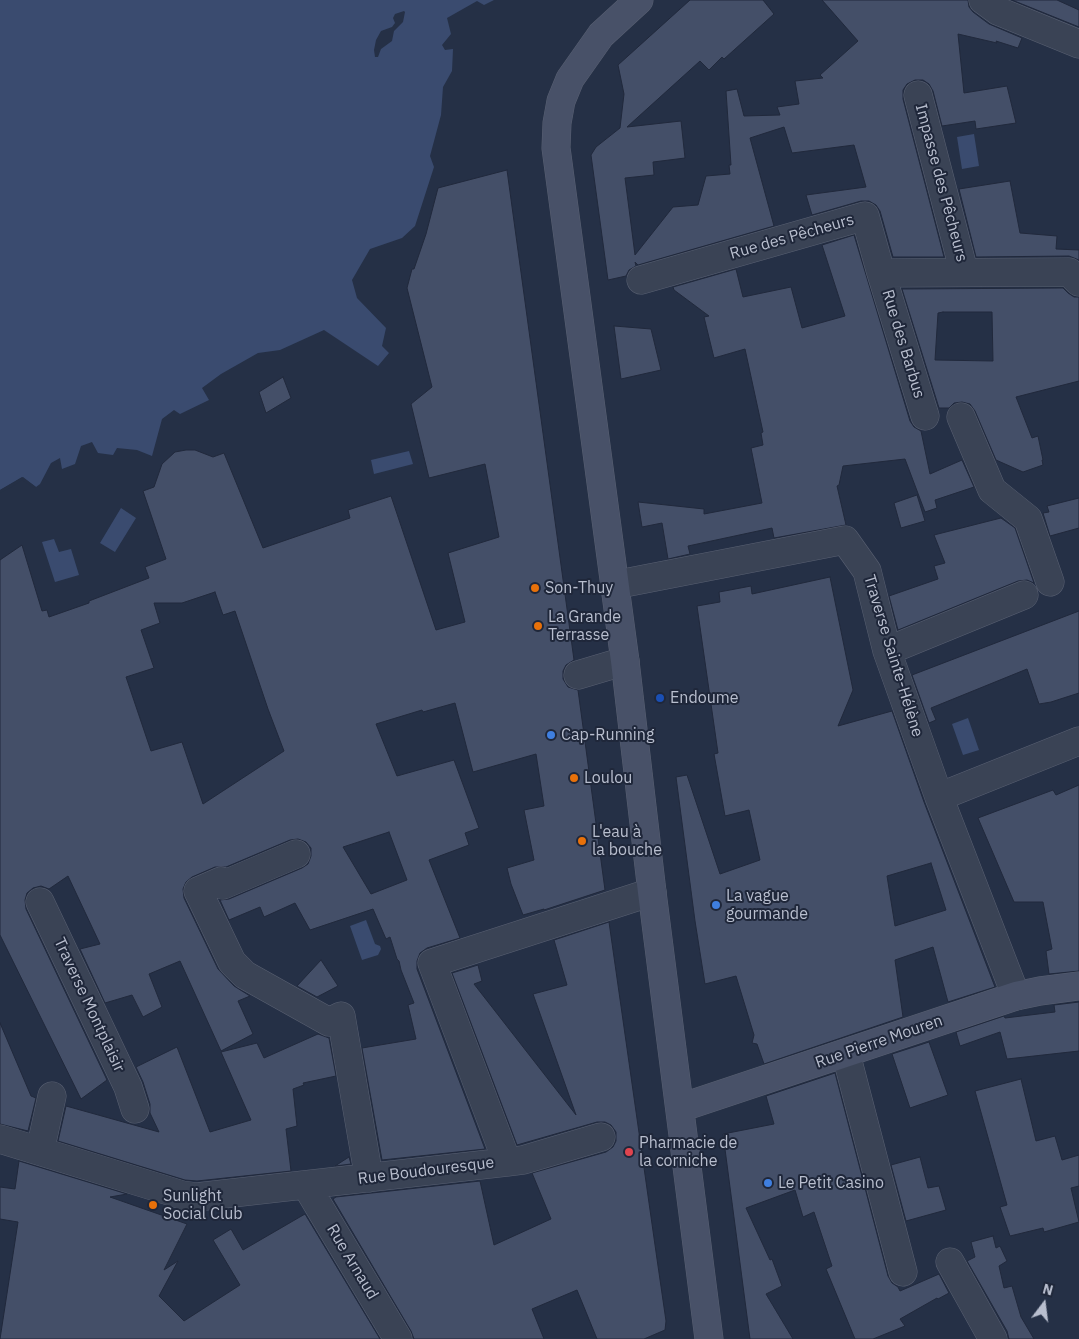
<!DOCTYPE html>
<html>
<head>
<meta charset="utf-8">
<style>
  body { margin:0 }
  #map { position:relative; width:1079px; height:1339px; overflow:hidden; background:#253046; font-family:"IBM Plex Sans",sans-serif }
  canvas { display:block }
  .north { position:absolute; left:1019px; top:1279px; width:50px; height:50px; -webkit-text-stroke:4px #1f273a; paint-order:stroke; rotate:15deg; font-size:14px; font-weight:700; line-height:20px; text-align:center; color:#b8bece }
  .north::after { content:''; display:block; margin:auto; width:18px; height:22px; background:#b8bece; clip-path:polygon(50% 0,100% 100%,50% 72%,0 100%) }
</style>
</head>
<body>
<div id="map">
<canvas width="1079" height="1339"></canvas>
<div class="north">N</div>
</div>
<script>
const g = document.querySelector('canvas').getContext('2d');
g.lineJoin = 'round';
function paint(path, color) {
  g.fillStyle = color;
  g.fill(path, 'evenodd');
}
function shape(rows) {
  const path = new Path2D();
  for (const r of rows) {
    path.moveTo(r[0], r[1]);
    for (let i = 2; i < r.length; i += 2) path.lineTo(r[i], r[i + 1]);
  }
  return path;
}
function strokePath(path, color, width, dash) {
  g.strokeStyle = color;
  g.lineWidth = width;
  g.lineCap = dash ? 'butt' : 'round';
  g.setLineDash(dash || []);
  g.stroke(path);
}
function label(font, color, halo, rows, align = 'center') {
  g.font = font + ' "IBM Plex Sans",sans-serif';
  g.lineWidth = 4;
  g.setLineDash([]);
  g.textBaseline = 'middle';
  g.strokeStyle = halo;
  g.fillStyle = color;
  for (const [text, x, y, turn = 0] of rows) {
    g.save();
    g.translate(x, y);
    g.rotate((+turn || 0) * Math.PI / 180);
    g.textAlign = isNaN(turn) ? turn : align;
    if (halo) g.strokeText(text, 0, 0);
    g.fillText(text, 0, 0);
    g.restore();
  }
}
paint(shape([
  [0,0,494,0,484,5,477,1,447,18,451,34,442,45,445,50,453,49,452,71,443,87,441,115,430,156,434,167,415,226,402,238,370,249,352,280,357,298,386,328,382,346,389,353,378,366,324,330,280,350,258,353,221,374,202,388,209,400,180,414,174,410,162,419,152,456,137,450,117,448,113,455,98,453,92,442,81,446,75,464,62,469,60,458,51,463,40,484,36,487,22,477,0,490],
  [404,11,405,12,403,22,394,31,392,41,381,49,378,57,375,57,374,50,376,40,381,31,392,27,395,23,393,18,395,14],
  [974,134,979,166,962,169,957,137],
  [409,451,413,464,374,474,371,460],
  [121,508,136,518,115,552,100,543],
  [54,539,59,552,71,549,79,575,55,582,42,542],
  [968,718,979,750,963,755,952,724],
  [366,920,375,944,380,946,381,949,378,955,362,960,350,926]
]), '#3a4b6f');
paint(shape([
  [23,477,36,487,34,488,22,480,10,488,0,493,0,490]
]), '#253046');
const building = shape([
  [690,0,763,0,774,14,724,59,722,57,709,70,700,61,627,127,681,121,685,158,653,162,654,175,625,178,635,255,673,207,698,205,706,176,730,174,729,165,731,165,726,91,737,89,744,116,780,115,777,107,799,104,795,81,823,78,820,75,858,41,822,0,968,0,969,7,973,12,989,24,1022,38,1018,48,996,41,997,43,958,34,964,93,1007,86,1016,123,976,129,975,121,942,126,933,91,929,84,923,80,915,80,907,84,903,90,903,99,944,257,893,257,880,211,876,205,869,201,861,201,812,215,806,195,866,187,854,145,792,153,784,127,750,138,774,226,638,265,635,262,636,266,629,270,626,276,608,280,591,155,596,147,620,128,624,94,618,65,690,0],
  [1012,0,1057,0,1079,10,1079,27,1012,0],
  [507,170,574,660,566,665,563,671,563,679,568,687,578,690,605,890,544,910,544,909,523,915,511,884,507,868,534,860,524,810,544,806,536,754,473,772,455,703,423,712,422,710,376,724,397,776,454,760,479,828,465,833,469,845,429,860,460,938,427,948,420,953,417,961,417,969,485,1149,382,1160,362,1048,416,1039,408,1005,414,1003,401,970,399,961,397,959,390,937,386,939,373,909,310,930,295,903,264,917,260,907,229,920,220,900,229,899,302,868,308,864,311,856,311,848,306,842,298,839,290,840,226,867,215,867,192,877,186,882,183,889,184,898,218,969,234,986,250,996,238,1001,253,1034,221,1051,180,961,149,974,162,1007,143,1017,132,995,105,1003,80,949,100,944,68,876,49,889,41,886,33,888,27,893,25,900,26,909,107,1080,81,1099,0,935,0,560,22,545,42,611,47,610,49,617,89,603,89,601,149,578,145,567,166,559,143,491,154,487,162,464,175,452,186,450,195,450,213,457,224,453,263,548,350,518,348,510,391,496,436,630,465,622,448,553,499,537,485,464,429,478,411,404,432,387,407,288,412,269,414,269,426,234,438,188,507,170],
  [215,592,223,615,235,611,268,709,284,751,203,804,182,742,151,751,126,677,154,668,141,630,160,623,154,603,182,603,215,592],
  [389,832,407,880,371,894,343,847,389,832],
  [1010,181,1020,233,1057,236,1056,249,1079,250,1079,260,1069,256,976,257,959,189,1010,181],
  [854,235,910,421,914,427,921,431,930,474,962,460,974,487,935,500,937,508,925,512,905,459,843,466,839,485,837,486,846,525,774,538,772,528,688,546,690,554,668,559,662,523,642,527,638,502,704,509,704,514,762,503,751,448,763,445,761,433,763,432,745,349,714,358,704,317,709,316,674,290,673,287,736,269,743,297,791,287,802,328,845,316,822,245,854,235],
  [1063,288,1068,293,1074,297,1079,297,1079,381,1016,397,1032,438,1038,436,1043,460,1042,460,1043,465,1023,472,996,460,975,411,970,404,962,402,954,403,949,408,939,408,902,289,1063,288],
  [943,312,992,312,993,361,935,360,938,313,943,312],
  [614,326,651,329,661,370,621,379,614,326],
  [283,377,291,398,266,413,259,392,283,377],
  [917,495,925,521,901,528,894,503,917,495],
  [1079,498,1079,528,1050,536,1043,513,1049,512,1047,506,1079,498],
  [1001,518,1015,528,1034,583,1027,580,1018,581,898,630,889,596,938,579,934,566,945,563,934,535,1001,518],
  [830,577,853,690,838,726,892,711,924,802,995,987,948,1002,933,947,895,960,903,1017,764,1064,757,1044,752,1043,754,1035,736,976,705,984,695,921,676,777,687,775,720,874,760,860,749,810,725,816,714,754,718,753,697,606,720,602,719,592,730,590,751,586,752,594,830,577],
  [931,863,946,910,895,926,887,876,931,863],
  [1079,611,1079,693,1051,702,1039,704,1027,669,931,708,936,720,929,723,912,675,1079,611],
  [1079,785,1079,971,1049,974,1046,951,1052,949,1043,902,1014,902,978,818,1053,790,1056,795,1079,785],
  [609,922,657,1259,666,1321,665,1330,644,1339,597,1339,577,1290,532,1309,544,1339,414,1339,411,1331,333,1199,336,1197,480,1181,494,1245,551,1219,532,1173,606,1152,613,1147,616,1141,616,1132,611,1125,605,1122,597,1122,517,1145,452,973,478,965,482,981,474,984,576,1115,533,994,567,985,554,940,609,922],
  [321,960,338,986,317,997,297,986,321,960],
  [1079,1002,1079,1051,1007,1059,1000,1032,960,1046,956,1032,1004,1016,1005,1018,1055,1012,1054,1005,1079,1002],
  [0,1023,31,1096,36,1098,28,1131,0,1124,0,1023],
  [318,1034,329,1038,336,1076,303,1083,304,1085,293,1089,297,1126,286,1129,291,1171,197,1181,185,1180,58,1141,66,1106,159,1132,150,1113,150,1104,143,1082,136,1067,177,1047,210,1132,251,1120,221,1052,257,1043,264,1058,318,1034],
  [929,1042,948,1095,910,1108,892,1054,929,1042],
  [835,1073,888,1276,892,1283,898,1287,900,1291,939,1274,949,1293,938,1299,937,1298,900,1319,905,1326,873,1339,855,1339,826,1269,832,1266,814,1212,803,1217,795,1190,746,1208,770,1260,772,1259,782,1286,766,1294,793,1339,750,1339,723,1134,774,1124,766,1096,835,1073],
  [1021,1079,1036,1141,1055,1136,1062,1160,1079,1155,1079,1186,1071,1188,1079,1222,1044,1232,1043,1228,1010,1236,1000,1207,1007,1205,975,1091,1021,1079],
  [349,1157,351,1164,335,1166,349,1157],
  [920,1157,928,1188,939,1186,946,1210,906,1221,891,1165,920,1157],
  [19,1161,127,1194,110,1197,187,1224,164,1270,178,1261,159,1296,184,1321,240,1285,213,1240,231,1229,243,1250,305,1214,380,1339,0,1339,18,1222,0,1219,0,1187,15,1189,19,1161],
  [993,1236,996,1248,1000,1246,1007,1261,999,1266,1004,1288,1012,1286,1021,1317,1034,1339,1009,1339,1007,1331,967,1261,975,1257,971,1242,993,1236]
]);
paint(building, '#444f68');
strokePath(building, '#21293c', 1);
const street = shape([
  [983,0,998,11,1079,44],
  [918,95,964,272],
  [881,273,925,416],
  [641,280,865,216,881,273,1069,272,1079,282],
  [961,417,992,490,1028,519,1050,582],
  [614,585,845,540,867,571,887,651,939,797,1016,996],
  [887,651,1024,595],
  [578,675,625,661],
  [939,797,1079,741],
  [296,854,223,885,221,881,198,891,232,962,245,975,329,1022,341,1016,369,1178],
  [40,902,128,1087,135,1109],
  [846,1054,903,1272],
  [0,1139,182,1195,197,1197,507,1162,432,963,652,892],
  [40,1151,52,1096],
  [507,1162,523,1160,601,1137],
  [306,1185,398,1339],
  [950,1262,993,1339]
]);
const secondary = shape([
  [639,0,601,35,570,79,561,101,557,123,556,148,625,661,652,892,709,1339],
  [680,1108,1016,996,1040,991,1079,986]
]);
strokePath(street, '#596072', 29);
strokePath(secondary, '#596072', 29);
strokePath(street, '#3a4355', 28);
strokePath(secondary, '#485168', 28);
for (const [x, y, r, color] of [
  [535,588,5,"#e8710a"],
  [538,626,5,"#e8710a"],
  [660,698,5,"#1a4fb4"],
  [551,735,5,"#3f7fe0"],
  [574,778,5,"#e8710a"],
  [582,841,5,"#e8710a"],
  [716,905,5,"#3f7fe0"],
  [629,1152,5,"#e0444e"],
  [768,1183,5,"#3f7fe0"],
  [153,1205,5,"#e8710a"]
]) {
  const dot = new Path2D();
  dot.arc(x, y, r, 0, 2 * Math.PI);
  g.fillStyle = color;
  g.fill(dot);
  strokePath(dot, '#1f273a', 2);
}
label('16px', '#b8bece', '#1f273a', [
  ["Impasse des Pêcheurs",941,183,75],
  ["Rue des Pêcheurs",792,237,-16],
  ["Rue des Barbus",903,344,73],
  ["Traverse Sainte-Hélène",893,656,73],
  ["Traverse Montplaisir",89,1005,65],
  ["Rue Pierre Mouren",879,1042,-19],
  ["Rue Boudouresque",426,1171,-7],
  ["Rue Arnaud",352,1262,59]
]);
label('16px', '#b8bece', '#1f273a', [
  ["Son-Thuy",545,588],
  ["La Grande",548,617],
  ["Terrasse",548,635],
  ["Endoume",670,698],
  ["Cap-Running",561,735],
  ["Loulou",584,778],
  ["L'eau à",592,832],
  ["la bouche",592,850],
  ["La vague",726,896],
  ["gourmande",726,914],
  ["Pharmacie de",639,1143],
  ["la corniche",639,1161],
  ["Le Petit Casino",778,1183],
  ["Sunlight",163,1196],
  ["Social Club",163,1214]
], 'left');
</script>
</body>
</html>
